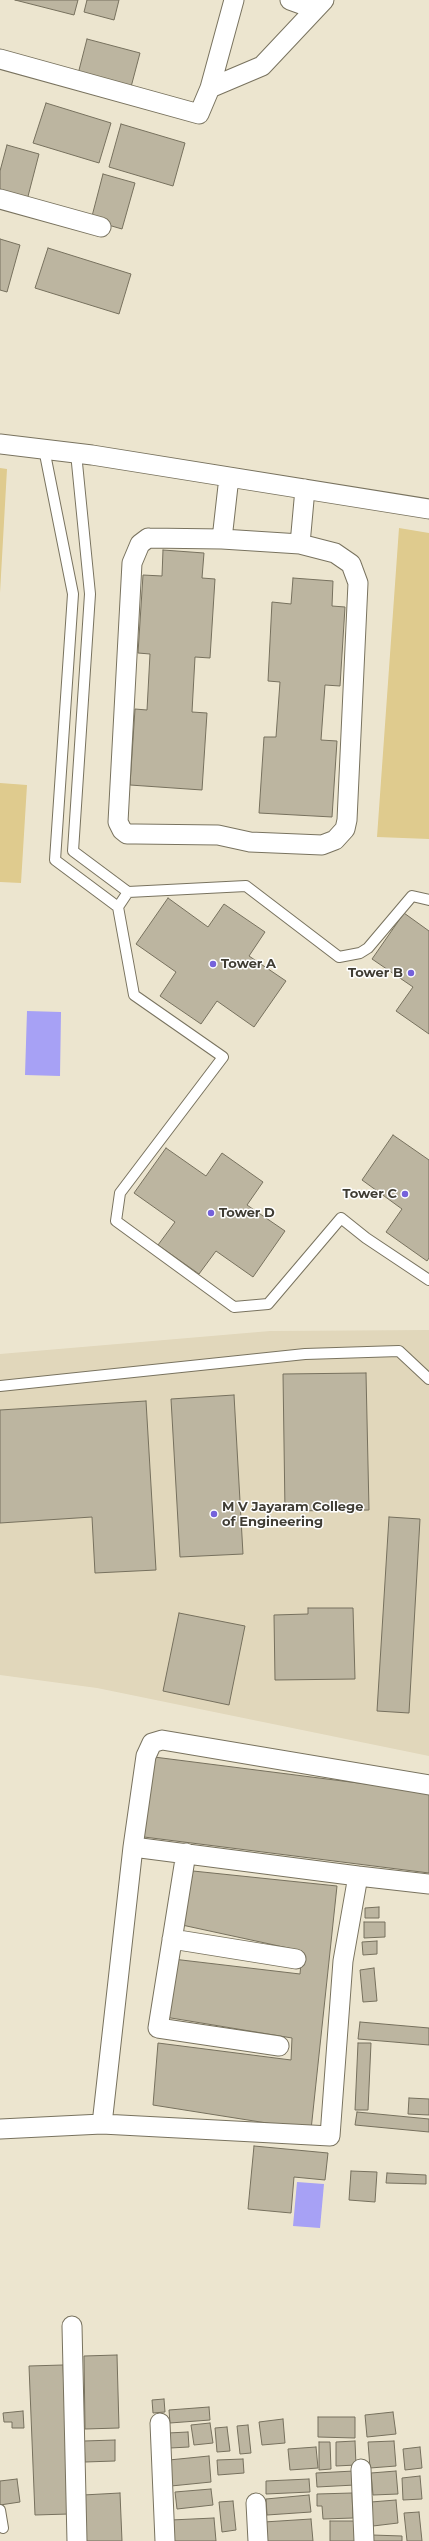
<!DOCTYPE html>
<html>
<head>
<meta charset="utf-8">
<style>
  body { margin:0 }
  canvas { display:block; background:#ece5cf }
</style>
</head>
<body>
<canvas width="429" height="2541"></canvas>
<script>
const g = document.querySelector('canvas').getContext('2d');
g.lineJoin = 'round';
function paint(path, color) {
  g.fillStyle = color;
  g.fill(path, 'evenodd');
}
function shape(rows) {
  const path = new Path2D();
  for (const r of rows) {
    path.moveTo(r[0], r[1]);
    for (let i = 2; i < r.length; i += 2) path.lineTo(r[i], r[i + 1]);
  }
  return path;
}
function strokePath(path, color, width, dash) {
  g.strokeStyle = color;
  g.lineWidth = width;
  g.lineCap = dash ? 'butt' : 'round';
  g.setLineDash(dash || []);
  g.stroke(path);
}
function label(font, color, halo, rows, align = 'center') {
  g.font = font + ' Montserrat,sans-serif';
  g.lineWidth = 3;
  g.setLineDash([]);
  g.textBaseline = 'middle';
  g.strokeStyle = halo;
  g.fillStyle = color;
  for (const [text, x, y, turn = 0] of rows) {
    g.save();
    g.translate(x, y);
    g.rotate((+turn || 0) * Math.PI / 180);
    g.textAlign = isNaN(turn) ? turn : align;
    if (halo) g.strokeText(text, 0, 0);
    g.fillText(text, 0, 0);
    g.restore();
  }
}
paint(shape([
  [429,1330,429,1756,97,1688,0,1675,0,1354,270,1331]
]), '#e1d7bb');
paint(shape([
  [0,468,7,469,0,593],
  [399,528,429,533,429,839,377,837],
  [0,783,27,785,21,883,0,882]
]), '#dfcb8e');
paint(shape([
  [27,1011,61,1012,60,1076,25,1075],
  [297,2182,324,2184,320,2228,293,2226]
]), '#a7a1f5');
const building = shape([
  [15,0,78,0,74,15,15,0],
  [87,0,119,0,114,20,84,12,87,0],
  [87,39,140,53,131,87,78,74,87,39],
  [46,103,111,123,99,163,33,143,46,103],
  [121,124,185,143,173,186,109,167,121,124],
  [7,145,39,154,26,204,0,197,0,171,7,145],
  [103,174,135,183,122,229,91,220,103,174],
  [0,239,20,245,7,292,0,290,0,239],
  [48,248,131,274,119,314,35,288,48,248],
  [163,550,204,553,202,578,215,579,210,658,195,657,192,712,207,713,202,790,130,785,135,709,147,710,150,654,138,653,143,575,162,576,163,550],
  [293,578,333,581,332,606,345,607,340,686,325,685,321,740,337,741,332,817,259,813,264,737,276,737,280,682,268,681,272,602,291,604,293,578],
  [168,898,208,927,224,904,265,932,249,956,286,981,254,1027,217,1001,201,1024,160,996,176,972,136,944,168,898],
  [404,913,429,931,429,1034,396,1011,413,987,372,959,404,913],
  [393,1135,429,1160,429,1258,427,1261,386,1232,402,1209,362,1180,393,1135],
  [166,1148,206,1176,222,1153,263,1182,247,1205,285,1231,253,1277,216,1251,199,1274,158,1245,175,1222,134,1193,166,1148],
  [366,1373,369,1510,285,1511,283,1374,366,1373],
  [234,1395,243,1554,180,1557,171,1399,234,1395],
  [146,1401,156,1570,95,1573,92,1517,0,1523,0,1410,146,1401],
  [389,1517,420,1519,409,1713,377,1711,389,1517],
  [308,1608,353,1608,355,1679,275,1680,274,1615,308,1614,308,1608],
  [179,1613,245,1626,229,1705,163,1691,179,1613],
  [154,1757,429,1792,429,1873,144,1837,154,1757],
  [193,1871,337,1886,311,2130,153,2105,158,2043,291,2060,292,2038,165,2017,173,1959,300,1974,302,1951,182,1925,193,1871],
  [379,1907,379,1918,365,1918,365,1908,379,1907],
  [364,1922,385,1922,385,1937,364,1938,364,1922],
  [377,1941,377,1954,363,1955,362,1942,377,1941],
  [374,1968,377,2001,363,2002,360,1970,374,1968],
  [360,2022,429,2028,429,2045,358,2039,360,2022],
  [358,2043,371,2043,368,2110,355,2110,358,2043],
  [409,2098,429,2099,429,2115,408,2114,409,2098],
  [357,2112,429,2119,429,2132,355,2125,357,2112],
  [254,2146,328,2153,325,2180,294,2177,291,2213,248,2209,254,2146],
  [351,2171,377,2172,375,2202,349,2200,351,2171],
  [387,2173,426,2175,426,2184,386,2183,387,2173],
  [117,2355,119,2428,85,2429,84,2356,117,2355],
  [63,2365,69,2514,35,2515,29,2366,63,2365],
  [164,2399,165,2412,153,2413,152,2400,164,2399],
  [209,2407,210,2420,170,2423,169,2410,209,2407],
  [23,2411,24,2428,12,2428,12,2422,4,2422,3,2413,23,2411],
  [393,2412,396,2434,367,2437,365,2415,393,2412],
  [318,2417,355,2417,355,2438,318,2437,318,2417],
  [283,2419,285,2443,262,2445,259,2422,283,2419],
  [210,2423,213,2443,194,2445,191,2425,210,2423],
  [248,2425,251,2453,240,2454,237,2426,248,2425],
  [227,2427,230,2451,217,2452,215,2428,227,2427],
  [188,2432,189,2447,170,2448,168,2433,188,2432],
  [115,2440,115,2461,85,2462,84,2441,115,2440],
  [355,2441,356,2465,336,2466,336,2442,355,2441],
  [394,2441,396,2466,370,2468,368,2442,394,2441],
  [319,2442,330,2442,331,2469,319,2470,319,2442],
  [316,2447,318,2468,290,2470,288,2449,316,2447],
  [420,2447,422,2468,405,2470,403,2449,420,2447],
  [209,2456,211,2482,171,2486,169,2460,209,2456],
  [243,2459,244,2473,218,2475,217,2460,243,2459],
  [354,2471,355,2485,317,2487,316,2473,354,2471],
  [396,2471,398,2494,373,2495,371,2473,396,2471],
  [420,2476,422,2499,403,2500,402,2478,420,2476],
  [17,2479,20,2502,0,2505,0,2481,17,2479],
  [309,2479,310,2492,266,2494,266,2481,309,2479],
  [211,2489,213,2505,177,2509,175,2492,211,2489],
  [120,2493,122,2541,86,2541,83,2495,120,2493],
  [352,2493,353,2518,323,2519,322,2506,317,2506,317,2494,352,2493],
  [309,2495,311,2512,267,2515,266,2499,309,2495],
  [396,2500,398,2523,373,2526,371,2502,396,2500],
  [233,2501,236,2530,222,2532,219,2502,233,2501],
  [419,2512,422,2541,407,2541,404,2513,419,2512],
  [214,2518,216,2541,171,2541,171,2520,214,2518],
  [311,2519,313,2541,265,2541,264,2522,311,2519],
  [330,2521,357,2521,358,2541,330,2541,330,2521],
  [372,2535,402,2536,402,2541,372,2541,372,2535]
]);
paint(building, '#bcb5a0');
strokePath(building, '#77715e', 1);
const lane = shape([
  [44,449,73,594,55,860,118,907],
  [76,453,90,594,73,851,128,892,246,886,339,957,360,953,368,948,412,896,429,900],
  [128,892,118,907,134,995,223,1057,120,1193,116,1221,234,1307,268,1304,341,1218,366,1238,429,1280],
  [0,1386,305,1354,399,1351,429,1379],
  [0,2510,3,2528]
]);
const street = shape([
  [290,0,315,9],
  [0,59,199,114,210,88,234,0],
  [210,88,262,66,324,0],
  [0,199,101,227],
  [0,444,92,455,429,509],
  [148,538,222,539,300,544,335,553,351,564,358,583,347,820,345,829,335,840,322,845,250,842,218,835,136,834,127,834,122,830,118,822,132,563,140,544,148,538],
  [222,539,229,477],
  [300,544,305,489],
  [133,1847,358,1876],
  [186,1853,158,2028,279,2046],
  [172,1939,296,1959],
  [102,2124,133,1847,146,1756,152,1743,162,1740,429,1785],
  [0,2129,102,2124,330,2136,343,1961,358,1876,429,1884],
  [72,2326,77,2541],
  [160,2423,165,2541],
  [361,2469,364,2541],
  [256,2503,258,2541]
]);
strokePath(lane, '#79735f', 12);
strokePath(street, '#79735f', 21);
strokePath(lane, '#fff', 10);
strokePath(street, '#fff', 19);
for (const [x, y, r, color] of [
  [213,964,4,"#7561db"],
  [411,973,4,"#7561db"],
  [405,1194,4,"#7561db"],
  [211,1213,4,"#7561db"],
  [214,1514,4,"#7561db"]
]) {
  const dot = new Path2D();
  dot.arc(x, y, r, 0, 2 * Math.PI);
  g.fillStyle = color;
  g.fill(dot);
  strokePath(dot, '#fff', 1.5);
}
label('bold 13px', '#3f3c33', '#fff', [
  ["Tower A",221,964],
  ["Tower B",403,973,"right"],
  ["Tower C",397,1194,"right"],
  ["Tower D",219,1213],
  ["M V Jayaram College",222,1507],
  ["of Engineering",222,1522]
], 'left');
</script>
</body>
</html>
